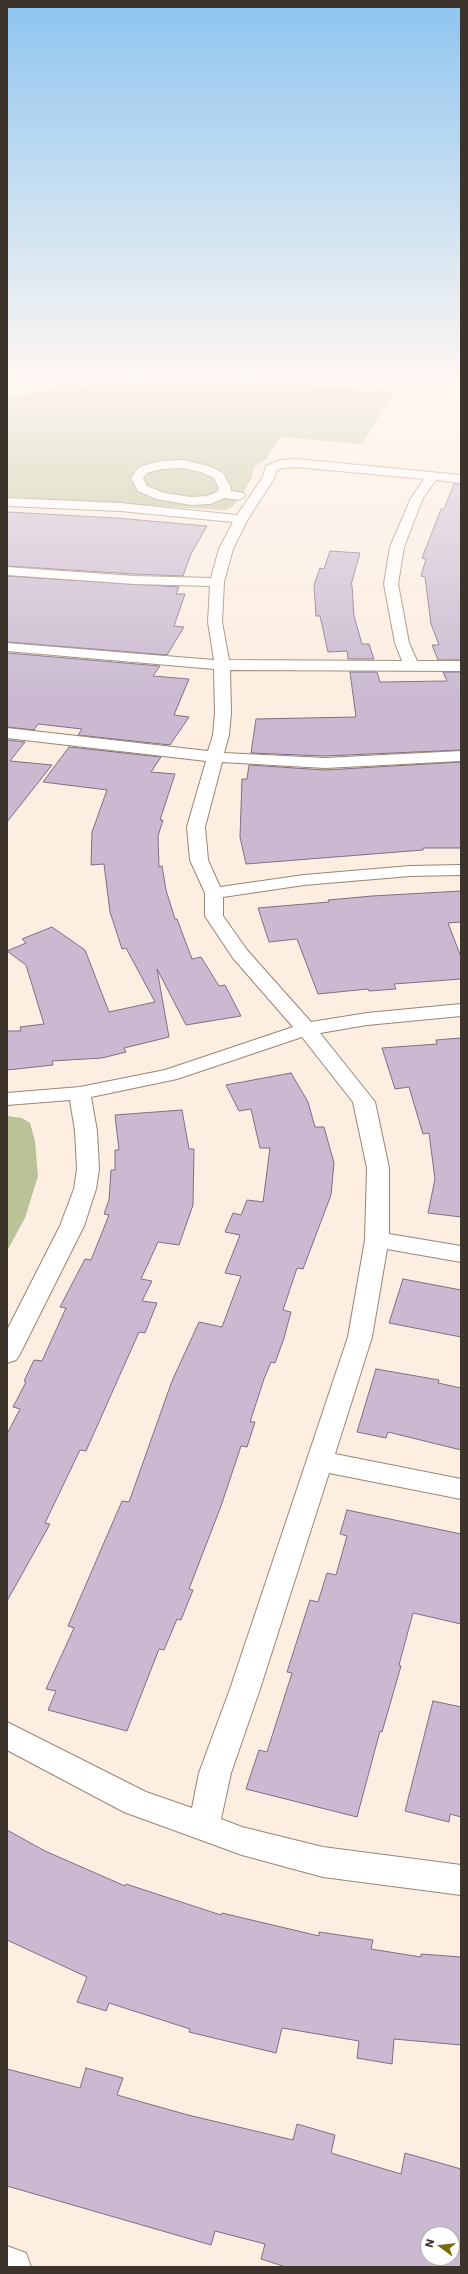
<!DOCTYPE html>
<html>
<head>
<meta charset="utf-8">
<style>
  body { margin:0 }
  #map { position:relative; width:468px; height:2274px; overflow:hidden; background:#fceee1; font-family:Poppins,sans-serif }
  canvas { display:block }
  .frame { position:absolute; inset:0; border:8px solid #3c332b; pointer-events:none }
  .north { position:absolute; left:420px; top:2226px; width:40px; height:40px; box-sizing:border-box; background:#fefefe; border:1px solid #b0adaa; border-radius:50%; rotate:285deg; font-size:11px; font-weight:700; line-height:16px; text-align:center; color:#3c332b }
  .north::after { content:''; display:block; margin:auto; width:14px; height:18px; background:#766a01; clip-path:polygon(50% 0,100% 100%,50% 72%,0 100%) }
</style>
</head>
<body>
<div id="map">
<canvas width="468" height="2274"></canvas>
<div class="frame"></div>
<div class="north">N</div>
</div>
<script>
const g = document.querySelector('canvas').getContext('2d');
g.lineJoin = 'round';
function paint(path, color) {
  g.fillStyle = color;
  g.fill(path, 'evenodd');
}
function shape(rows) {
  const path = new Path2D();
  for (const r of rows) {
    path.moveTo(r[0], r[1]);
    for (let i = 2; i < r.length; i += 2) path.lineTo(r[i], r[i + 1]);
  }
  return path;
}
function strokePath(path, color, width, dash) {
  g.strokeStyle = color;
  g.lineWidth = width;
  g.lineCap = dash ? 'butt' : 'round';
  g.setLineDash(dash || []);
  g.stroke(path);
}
paint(shape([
  [138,380,238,380,394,392,362,444,281,437,267,457,269,457,255,466,251,480,239,498,231,508,225,510,7,497,7,396],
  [8,1116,22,1118,30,1123,35,1141,38,1176,25,1218,7,1251]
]), '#bac397');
const building = shape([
  [454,484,461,484,461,660,438,660,432,645,439,645,431,624,425,577,421,576,426,559,422,558,441,509,444,509,454,484],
  [7,512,116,518,207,526,191,554,183,576,134,574,7,566,7,512],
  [330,551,360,553,351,585,352,585,354,616,362,644,369,644,374,659,348,659,347,651,328,652,320,616,316,616,314,585,320,568,324,569,330,551],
  [7,576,179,587,176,594,185,594,174,626,184,627,167,655,7,642,7,576],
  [7,653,160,666,153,676,189,679,174,715,189,717,170,745,78,735,82,729,38,724,34,730,7,727,7,653],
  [350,672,377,672,380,682,447,681,443,672,461,672,461,750,325,756,251,753,256,719,356,717,350,672],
  [7,740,25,742,10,761,52,765,7,822,7,740],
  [69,747,161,757,151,772,175,774,160,820,163,820,158,836,159,867,162,866,166,890,175,919,177,919,192,959,201,957,219,986,225,985,241,1016,186,1025,157,969,169,1037,124,1048,126,1052,102,1058,52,1061,53,1065,7,1070,7,1031,21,1031,20,1027,44,1024,26,965,7,951,26,943,22,939,52,927,85,950,109,1012,155,1002,126,948,122,949,110,912,104,864,91,865,92,832,107,790,43,782,69,747],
  [461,762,461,848,423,848,423,850,246,864,240,837,242,779,247,779,249,765,325,770,461,762],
  [461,891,461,922,448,923,461,957,461,979,394,984,396,989,369,991,368,989,318,994,297,939,269,942,258,908,329,902,328,900,372,896,461,891],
  [461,1038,461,1217,428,1213,435,1179,429,1133,423,1134,409,1087,395,1089,382,1048,437,1044,436,1040,461,1038],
  [291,1073,308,1102,315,1127,324,1127,334,1163,331,1195,303,1269,297,1268,283,1310,291,1312,284,1338,275,1363,271,1362,264,1379,250,1422,255,1422,247,1447,241,1446,221,1506,189,1589,193,1590,181,1620,177,1619,164,1650,159,1649,127,1731,48,1710,56,1691,46,1689,74,1628,68,1626,122,1501,129,1502,172,1381,199,1322,222,1327,241,1276,225,1273,240,1235,225,1232,233,1213,241,1215,247,1200,263,1202,270,1148,260,1148,251,1109,239,1111,226,1085,291,1073],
  [182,1110,189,1149,194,1149,193,1205,179,1245,158,1242,141,1279,152,1281,142,1301,157,1303,145,1333,139,1332,86,1451,80,1450,45,1523,50,1524,7,1601,7,1434,20,1409,13,1407,26,1382,24,1381,34,1360,42,1361,66,1308,60,1307,85,1259,91,1260,109,1215,104,1214,109,1200,111,1170,115,1170,115,1150,119,1150,115,1115,182,1110],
  [403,1279,461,1290,461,1337,389,1323,403,1279],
  [376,1369,439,1380,438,1383,461,1388,461,1450,388,1432,386,1438,357,1432,376,1369],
  [347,1510,461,1534,461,1624,413,1613,399,1665,401,1666,382,1732,380,1731,357,1817,246,1789,259,1750,267,1752,292,1673,287,1672,310,1600,318,1602,327,1573,336,1575,347,1536,340,1534,347,1510],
  [433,1701,461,1707,461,1817,450,1814,449,1822,405,1811,433,1701],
  [7,1830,45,1851,125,1886,126,1884,221,1915,222,1913,319,1936,319,1932,373,1940,371,1949,421,1957,421,1954,461,1957,461,2045,394,2039,392,2064,357,2058,359,2041,282,2028,276,2053,189,2032,190,2029,109,2003,106,2011,77,2002,87,1977,7,1940,7,1830],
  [86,2068,123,2078,117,2095,188,2115,293,2140,297,2124,335,2135,331,2153,401,2174,405,2153,461,2169,461,2267,286,2267,261,2259,265,2244,215,2231,211,2245,7,2186,7,2069,80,2088,86,2068],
  [428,2234,452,2234,452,2258,428,2258,428,2234]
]);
paint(building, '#cab9d1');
strokePath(building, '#7f6f85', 1);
const minor = shape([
  [52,380,87,380,81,383,7,391,7,385,52,380],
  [297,459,461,475,461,483,436,480,423,498,404,547,398,584,409,643,417,661,461,661,461,671,230,670,231,713,229,735,224,753,325,758,461,751,461,761,325,768,222,762,205,827,208,860,220,887,304,875,410,866,461,865,461,875,410,876,304,885,223,897,223,916,247,950,311,1022,367,1013,461,1004,461,1016,367,1025,320,1033,375,1102,389,1168,389,1234,461,1246,461,1262,387,1249,372,1337,335,1454,461,1479,461,1499,329,1473,260,1689,231,1773,221,1819,242,1827,323,1847,461,1865,461,1895,323,1877,242,1855,124,1812,7,1750,7,1722,146,1792,192,1808,199,1773,230,1689,348,1337,365,1240,367,1168,353,1102,302,1037,177,1079,91,1097,97,1131,99,1169,96,1189,84,1226,20,1354,16,1360,7,1363,7,1330,60,1226,74,1189,77,1169,75,1131,70,1100,7,1105,7,1093,80,1087,165,1070,293,1027,233,958,205,916,205,893,190,860,187,827,206,761,7,738,7,728,208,751,213,735,215,713,214,669,7,651,7,643,214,660,208,622,210,586,134,584,7,575,7,567,134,576,211,578,219,549,233,522,120,511,7,506,7,498,120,503,237,515,263,477,266,466,280,460,297,459],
  [297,467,424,479,411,498,390,547,384,584,395,643,402,661,229,660,222,622,224,582,233,549,248,519,275,477,276,471,282,468,297,467],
  [183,460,209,466,223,473,231,488,230,491,244,493,245,496,239,500,224,498,210,504,191,505,156,499,138,491,131,478,139,467,161,461,183,460],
  [183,468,201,472,214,478,219,488,217,492,207,496,191,497,164,493,147,486,143,478,147,473,162,469,183,468],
  [7,2246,26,2253,31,2267,7,2267,7,2246]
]);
strokePath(minor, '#9a8672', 2);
paint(minor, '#fff');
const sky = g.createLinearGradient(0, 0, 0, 698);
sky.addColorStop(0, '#8ec5f0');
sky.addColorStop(0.54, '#fef7f2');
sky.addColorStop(1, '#fef7f200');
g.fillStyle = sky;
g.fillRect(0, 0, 468, 698);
</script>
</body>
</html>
